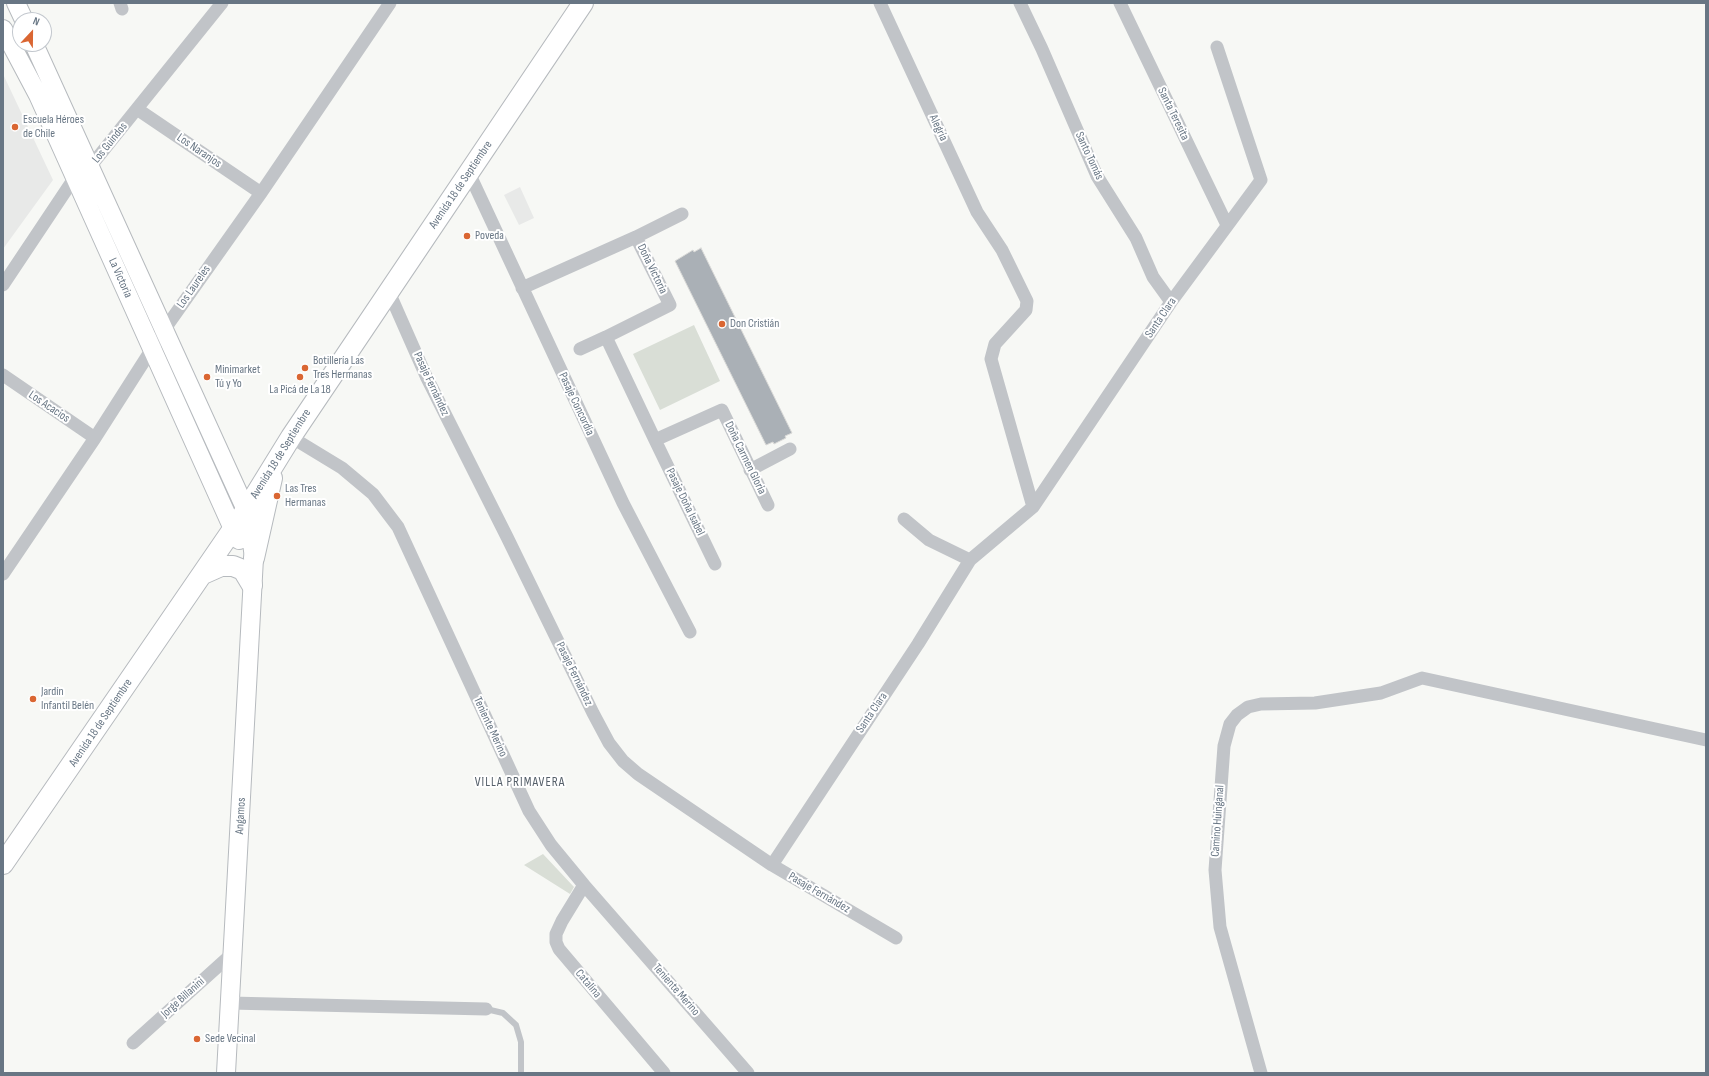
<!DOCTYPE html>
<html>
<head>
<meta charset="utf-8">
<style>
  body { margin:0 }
  #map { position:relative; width:1709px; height:1076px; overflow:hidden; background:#f7f8f5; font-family:"Sofia Sans Condensed",sans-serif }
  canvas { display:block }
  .frame { position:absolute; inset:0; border:4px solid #687684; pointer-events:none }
  .north { position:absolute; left:12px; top:12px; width:40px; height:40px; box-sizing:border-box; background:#fff; border:1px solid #c3c8ce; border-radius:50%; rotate:22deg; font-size:11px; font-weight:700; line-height:16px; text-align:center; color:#687684 }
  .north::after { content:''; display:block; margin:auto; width:14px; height:18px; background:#da6632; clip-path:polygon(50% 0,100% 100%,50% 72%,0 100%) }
</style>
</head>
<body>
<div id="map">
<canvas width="1709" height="1076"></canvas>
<div class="frame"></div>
<div class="north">N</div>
</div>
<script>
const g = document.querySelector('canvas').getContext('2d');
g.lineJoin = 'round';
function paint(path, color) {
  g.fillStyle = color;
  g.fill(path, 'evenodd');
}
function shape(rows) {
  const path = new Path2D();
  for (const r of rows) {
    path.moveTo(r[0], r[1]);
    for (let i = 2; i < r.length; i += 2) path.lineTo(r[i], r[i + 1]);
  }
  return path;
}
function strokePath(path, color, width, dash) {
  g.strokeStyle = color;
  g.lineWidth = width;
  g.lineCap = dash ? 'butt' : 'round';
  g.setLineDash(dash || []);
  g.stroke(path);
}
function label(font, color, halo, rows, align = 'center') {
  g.font = font + ' "Sofia Sans Condensed",sans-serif';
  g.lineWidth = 4;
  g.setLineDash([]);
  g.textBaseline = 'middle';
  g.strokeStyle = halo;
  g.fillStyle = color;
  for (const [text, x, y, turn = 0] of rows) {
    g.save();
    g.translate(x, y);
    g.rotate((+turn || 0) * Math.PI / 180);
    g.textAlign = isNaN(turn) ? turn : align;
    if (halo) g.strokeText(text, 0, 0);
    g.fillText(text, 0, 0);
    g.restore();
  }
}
paint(shape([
  [3,74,53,180,3,249],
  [520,187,534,218,519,225,504,195]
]), '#e8e9e8');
paint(shape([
  [694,325,720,381,660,410,633,354],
  [543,854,574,887,570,894,524,865]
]), '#d9ded6');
const building = shape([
  [701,248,792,433,785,436,786,438,774,444,773,442,766,445,675,261,693,250,694,252,701,248]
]);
paint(building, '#aab0b6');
strokePath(building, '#d9d9d7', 1);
const secondary = shape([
  [16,3,24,20],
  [3,29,38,95,233,529,239,540],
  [34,44,246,510,250,528,254,558,226,1073]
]);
const primary = shape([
  [254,558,272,478],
  [203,574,221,566,233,566,243,570,252,585],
  [3,864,246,510,291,437,583,3]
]);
strokePath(secondary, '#b6babe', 20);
strokePath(primary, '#b6babe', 22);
strokePath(shape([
  [486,1009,503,1013,516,1025,521,1042,521,1073]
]), '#c1c4c8', 6);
strokePath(shape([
  [120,3,122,9],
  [880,3,977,212,1002,250,1027,301,1026,310,995,344,991,359,1033,507],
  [1020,3,1042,49,1097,176,1136,238,1153,277,1171,302],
  [1120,3,1227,225],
  [137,109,261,193],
  [469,173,623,503,690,632],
  [636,237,682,214],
  [3,285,75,177,90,167,222,3],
  [522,288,636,237,670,305,606,337,655,440,722,410,768,505],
  [389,292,426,376,507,537,593,713,609,743,623,761,638,774,772,865,896,938],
  [580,349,606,337],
  [3,375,95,438],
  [291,437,342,468,373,494,398,527,529,811,551,845,584,885,748,1073],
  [655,440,715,564],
  [750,470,790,449],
  [904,519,929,540,970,560],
  [3,574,95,438,164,330,261,193,390,3],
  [772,865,918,644,970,560,1033,507,1171,302,1261,180,1217,47],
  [584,885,562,921,556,934,556,942,559,949,664,1073],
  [230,1003,486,1009],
  [133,1043,234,952],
  [1261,1073,1220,927,1215,870,1224,746,1230,724,1237,715,1248,707,1261,704,1315,703,1381,693,1422,678,1706,740]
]), '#c1c4c8', 13);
strokePath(secondary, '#fff', 18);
strokePath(primary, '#fff', 20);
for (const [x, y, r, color] of [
  [15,127,4,"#da6632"],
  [467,236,4,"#da6632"],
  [722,324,4,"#da6632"],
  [305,368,4,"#da6632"],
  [207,377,4,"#da6632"],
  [300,377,4,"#da6632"],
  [277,496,4,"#da6632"],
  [33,699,4,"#da6632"],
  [197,1039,4,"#da6632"]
]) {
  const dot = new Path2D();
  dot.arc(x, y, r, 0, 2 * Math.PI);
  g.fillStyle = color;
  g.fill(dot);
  strokePath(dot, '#fff', 1.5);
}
label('12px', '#687684', '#fff', [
  ["Santa Teresita",1173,114,64],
  ["Alegría",938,128,65],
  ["Los Guindos",110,143,-51],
  ["Los Naranjos",199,151,34],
  ["Santo Tomás",1089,156,65],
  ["Avenida 18 de Septiembre",461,185,-56],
  ["Doña Victoria",652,269,64],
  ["La Victoria",120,278,66],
  ["Los Laureles",194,287,-55],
  ["Santa Clara",1161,318,-56],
  ["Pasaje Fernández",431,384,65],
  ["Pasaje Concordia",576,404,65],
  ["Los Acacios",49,407,34],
  ["Avenida 18 de Septiembre",281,454,-58],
  ["Doña Carmen Gloria",745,458,64],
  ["Pasaje Doña Isabel",685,502,64],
  ["Pasaje Fernández",574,674,64],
  ["Santa Clara",872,713,-56],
  ["Avenida 18 de Septiembre",101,723,-56],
  ["Teniente Merino",490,727,65],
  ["Angamos",241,816,-87],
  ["Camino Huinganal",1218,821,-86],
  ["Pasaje Fernández",819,893,30],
  ["Catalina",588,984,50],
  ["Teniente Merino",676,990,49],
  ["Jorge Billanini",183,998,-42]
]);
label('12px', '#687684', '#fff', [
  ["Escuela Héroes",23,120],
  ["de Chile",23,134],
  ["Poveda",475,236],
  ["Don Cristián",730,324],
  ["Botillería Las",313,361],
  ["Tres Hermanas",313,375],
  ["Minimarket",215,370],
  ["Tú y Yo",215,384],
  ["La Picá de La 18",300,390,"center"],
  ["Las Tres",285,489],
  ["Hermanas",285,503],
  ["Jardín",41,692],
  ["Infantil Belén",41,706],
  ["Sede Vecinal",205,1039]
], 'left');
g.letterSpacing = '1px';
label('13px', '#56606a', '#fff', [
  ["VILLA PRIMAVERA",520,783]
]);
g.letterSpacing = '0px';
</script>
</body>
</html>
